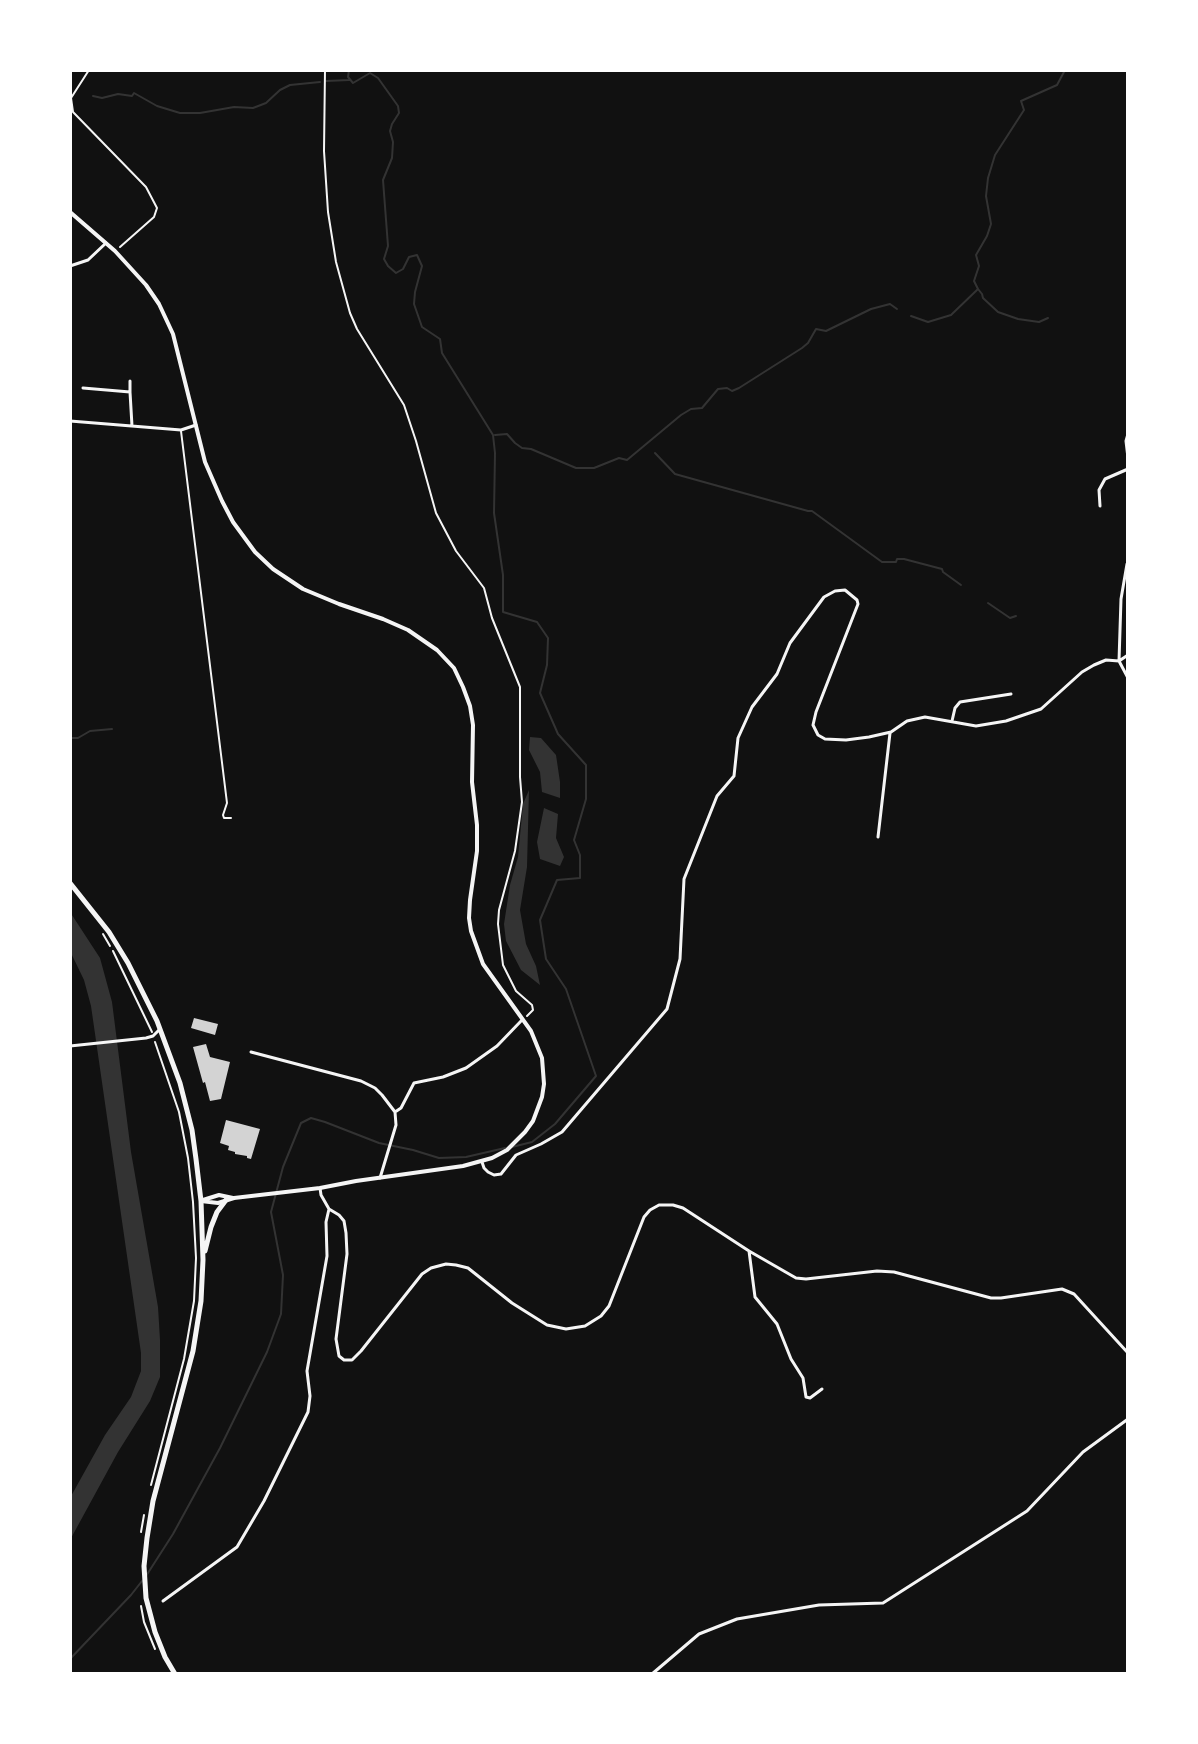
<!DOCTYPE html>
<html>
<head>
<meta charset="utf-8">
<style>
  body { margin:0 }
  #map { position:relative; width:1198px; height:1744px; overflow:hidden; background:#111; font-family:Figtree,sans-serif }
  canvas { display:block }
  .frame { position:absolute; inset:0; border:72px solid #fff; pointer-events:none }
</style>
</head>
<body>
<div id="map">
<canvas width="1198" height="1744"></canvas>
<div class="frame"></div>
</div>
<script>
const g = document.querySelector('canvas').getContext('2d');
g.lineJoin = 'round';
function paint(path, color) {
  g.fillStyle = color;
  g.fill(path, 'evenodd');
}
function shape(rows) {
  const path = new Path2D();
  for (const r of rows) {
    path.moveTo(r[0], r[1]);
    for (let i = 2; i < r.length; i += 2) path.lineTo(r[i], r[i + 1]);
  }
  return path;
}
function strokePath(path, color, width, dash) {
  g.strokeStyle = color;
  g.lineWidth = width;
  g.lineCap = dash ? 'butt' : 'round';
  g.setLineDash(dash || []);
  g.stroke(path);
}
paint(shape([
  [530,737,541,738,556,755,560,782,560,798,542,792,540,772,529,750],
  [529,790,527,867,520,910,526,944,536,966,540,985,521,970,506,941,504,924,510,885,518,857,523,804],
  [544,808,558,814,556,838,564,857,560,866,540,859,537,842],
  [70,912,100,958,112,1002,131,1152,158,1307,160,1340,160,1377,150,1401,118,1452,70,1540,70,1498,105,1435,131,1397,141,1371,141,1353,91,1006,84,980,70,951]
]), '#333');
strokePath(shape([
  [349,70,348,77,353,83,370,73,378,78,398,106,399,113,392,124,390,131,393,142,392,158,383,180,388,246,384,259,388,266,396,273,403,269,409,257,417,255,422,266,415,292,414,304,422,327,440,339,442,353,493,435,495,453,494,513,503,575,503,612,537,622,548,638,547,665,540,693,558,734,586,765,586,799,574,840,580,855,580,878,557,880,540,920,546,959,566,989,596,1076,555,1124,532,1142,512,1147],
  [326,81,349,80],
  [93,96,102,98,118,94,132,96,134,93,157,106,180,113,200,113,234,107,253,108,266,103,280,90,290,85,320,82],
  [978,289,982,294,983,298,998,312,1018,319,1039,322,1048,318],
  [911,316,928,322,951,315,978,289,974,281,979,266,976,255,987,236,991,224,986,196,988,178,995,155,1024,110,1021,101,1057,85,1065,70],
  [495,435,507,434,515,443,522,448,531,449,576,468,594,468,619,458,627,460,681,415,691,409,702,408,718,389,727,388,732,391,739,388,802,348,808,343,816,329,826,331,871,309,890,304,897,309],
  [655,453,675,474,808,511,812,511,882,562,896,562,897,559,904,559,942,569,943,572,961,585],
  [988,603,1010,618,1016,616],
  [70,738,78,738,90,731,112,729],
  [146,1576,173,1534,220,1448,267,1352,281,1314,283,1275,271,1212,283,1167,301,1123,311,1118,325,1122,379,1143,413,1150,439,1158,466,1157,505,1148],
  [70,1659,131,1595,142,1581]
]), '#333', 2);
paint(shape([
  [194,1018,218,1024,215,1035,191,1028],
  [206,1044,210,1057,230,1062,221,1099,210,1101,205,1082,203,1083,193,1047],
  [226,1120,260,1129,251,1159,247,1158,247,1156,235,1154,235,1152,228,1150,229,1146,220,1143]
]), '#d3d3d3');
strokePath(shape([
  [89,70,71,98,73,112,146,187,157,208,154,217,120,247],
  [325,70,324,151,328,212,336,262,350,313,357,329,404,405,416,441,436,513,456,551,484,588,492,618,520,687,520,777,522,802,515,851,499,910,498,924,503,965,516,991,532,1005,533,1010,527,1016],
  [103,934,110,946],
  [113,951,152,1032],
  [151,1485,184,1359,194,1301,196,1258,193,1202,188,1158,179,1112,155,1042],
  [141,1532,144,1515],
  [141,1606,144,1622,155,1649]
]), '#f5f5f5', 2);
strokePath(shape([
  [181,431,227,803,223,815,224,818,231,818]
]), '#f5f5f5', 2);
strokePath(shape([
  [70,266,88,260,106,243],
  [130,381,130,392],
  [83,388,130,392,132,426],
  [70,421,181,430,196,425],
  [1128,434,1126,441,1128,458],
  [1100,506,1099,490,1105,479,1128,469],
  [1128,564,1127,564,1121,599,1119,661,1128,678],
  [1119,661,1128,655],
  [952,721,955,708,960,702,1011,694],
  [878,837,890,733],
  [70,1046,146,1038,153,1036,159,1030],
  [251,1052,361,1081,375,1088,382,1095,395,1112,396,1125,380,1178],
  [395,1112,401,1108,414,1083,443,1077,466,1068,497,1046,522,1020],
  [482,1162,484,1168,488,1172,494,1175,501,1174,516,1155,541,1144,562,1132,667,1009,680,959,684,879,717,796,734,776,738,738,752,707,777,674,790,643,824,597,835,591,845,590,857,600,858,604,816,712,813,725,818,735,825,739,846,740,869,737,891,732,907,721,925,717,976,726,1006,721,1041,709,1082,672,1094,665,1106,660,1119,661],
  [320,1188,321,1195,329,1209,339,1215,344,1221,346,1233,347,1254,336,1339,339,1356,344,1360,352,1360,361,1351,422,1274,431,1268,446,1264,456,1265,468,1268,512,1303,547,1325,566,1329,585,1326,601,1316,609,1306,644,1217,650,1210,659,1205,673,1205,683,1208,749,1251,796,1278,806,1279,877,1271,894,1272,991,1298,1001,1298,1062,1289,1074,1294,1128,1353],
  [749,1251,755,1297,777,1324,791,1359,803,1378,806,1397,810,1398,822,1389],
  [163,1601,237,1547,264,1501,308,1412,310,1396,307,1371,327,1256,326,1222,329,1209],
  [652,1674,699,1634,737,1619,819,1605,883,1603,1027,1511,1083,1452,1128,1419]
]), '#f5f5f5', 3);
strokePath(shape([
  [70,212,115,251,146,285,159,304,173,334,205,462,222,501,233,522,255,552,273,569,303,589,339,604,383,619,408,630,437,650,454,668,463,687,470,706,473,725,472,782,477,825,477,851,470,900,469,918,471,931,483,964,531,1031,542,1058,544,1084,542,1097,533,1121,525,1132,507,1150,492,1158,463,1166,356,1181,320,1188,234,1198,218,1203,201,1201],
  [203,1200,219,1195,233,1198]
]), '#f5f5f5', 4);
strokePath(shape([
  [70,883,109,932,128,963,157,1021,180,1083,192,1130,196,1159,201,1201,203,1260,201,1301,193,1351,153,1501,147,1538,144,1566,146,1598,155,1632,165,1657,175,1674],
  [205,1251,211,1227,217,1212,226,1200]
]), '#f5f5f5', 5);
</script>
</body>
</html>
